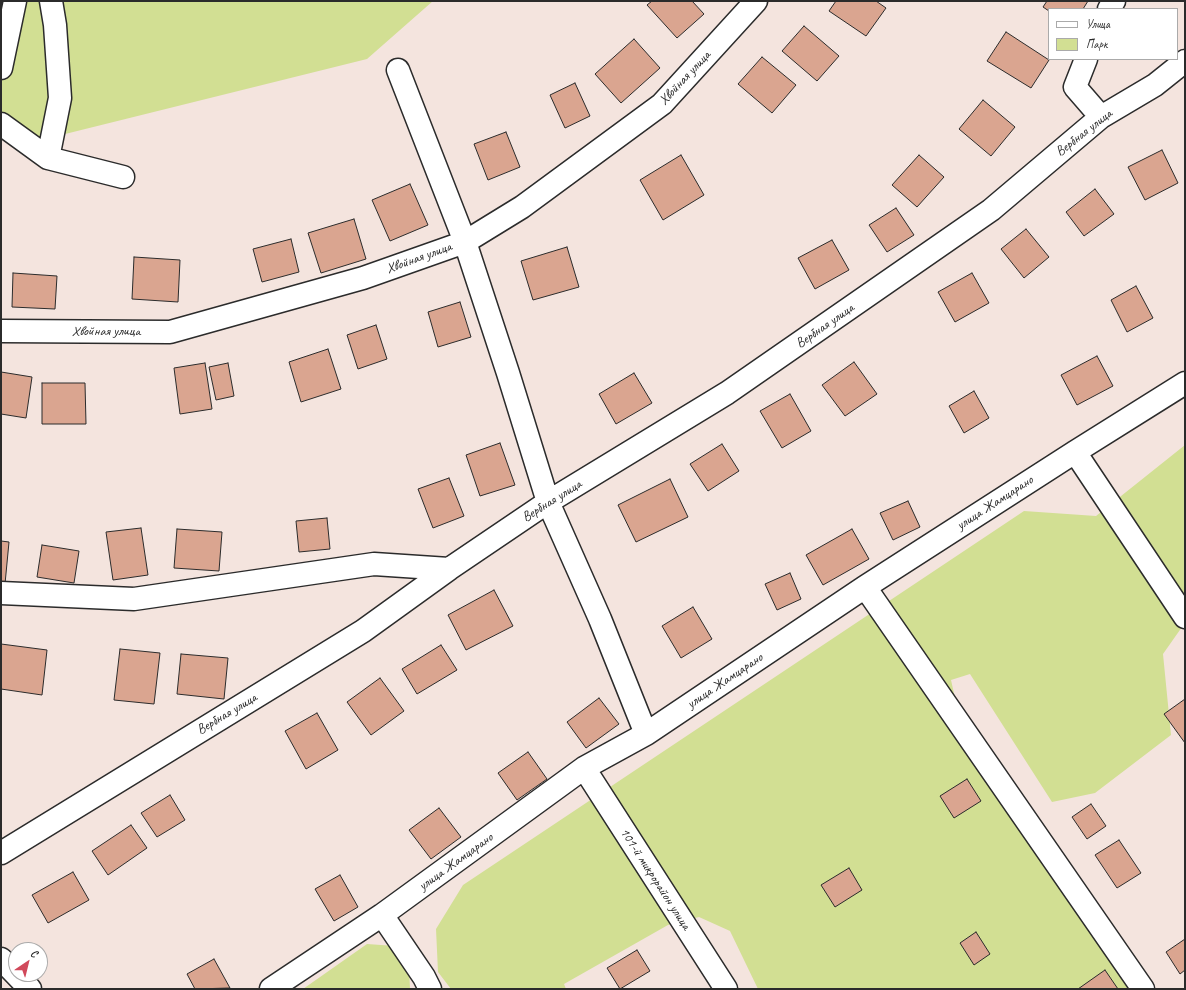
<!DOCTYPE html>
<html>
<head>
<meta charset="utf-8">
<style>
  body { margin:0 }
  #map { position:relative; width:1186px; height:990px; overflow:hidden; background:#f4e4de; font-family:Caveat,sans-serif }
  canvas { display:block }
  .frame { position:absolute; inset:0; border:2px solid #2b2b2b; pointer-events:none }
  .legend { position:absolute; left:1048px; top:8px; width:130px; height:52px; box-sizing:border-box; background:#fff; border:1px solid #aaa; margin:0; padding:5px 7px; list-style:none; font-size:12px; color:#2b2b2b }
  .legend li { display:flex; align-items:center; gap:8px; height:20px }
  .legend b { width:20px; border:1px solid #aaa }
  .north { position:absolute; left:8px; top:942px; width:40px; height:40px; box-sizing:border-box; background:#fff; border:1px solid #aaa; border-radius:50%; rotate:35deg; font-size:11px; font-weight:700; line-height:16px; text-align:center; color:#2b2b2b }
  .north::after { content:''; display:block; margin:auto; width:14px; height:18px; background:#d1495b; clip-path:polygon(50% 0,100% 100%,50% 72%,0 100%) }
</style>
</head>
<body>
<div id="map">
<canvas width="1186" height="990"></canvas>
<div class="frame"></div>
<ul class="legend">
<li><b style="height:5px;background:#fff"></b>Улица</li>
<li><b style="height:11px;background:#d2df93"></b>Парк</li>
</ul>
<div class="north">С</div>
</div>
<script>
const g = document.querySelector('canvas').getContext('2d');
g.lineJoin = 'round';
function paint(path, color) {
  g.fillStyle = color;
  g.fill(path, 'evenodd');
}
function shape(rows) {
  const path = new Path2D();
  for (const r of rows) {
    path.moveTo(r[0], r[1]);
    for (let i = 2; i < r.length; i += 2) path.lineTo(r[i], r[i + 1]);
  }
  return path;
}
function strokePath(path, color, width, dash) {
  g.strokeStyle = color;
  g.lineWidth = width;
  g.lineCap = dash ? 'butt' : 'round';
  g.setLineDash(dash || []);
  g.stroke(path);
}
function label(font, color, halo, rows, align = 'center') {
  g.font = font + ' Caveat,sans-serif';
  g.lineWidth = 3.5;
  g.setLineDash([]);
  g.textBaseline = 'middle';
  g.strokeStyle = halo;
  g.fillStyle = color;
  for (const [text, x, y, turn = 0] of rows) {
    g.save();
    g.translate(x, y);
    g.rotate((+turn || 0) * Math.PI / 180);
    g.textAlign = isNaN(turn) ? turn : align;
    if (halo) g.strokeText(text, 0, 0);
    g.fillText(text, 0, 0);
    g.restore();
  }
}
paint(shape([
  [1,1,433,1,367,59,45,139,1,133],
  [1185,445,1185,627,1182,627,1163,654,1171,735,1095,793,1052,802,970,674,951,680,960,720,1148,989,758,989,730,931,699,917,668,925,564,984,566,989,451,989,438,972,436,929,463,885,1024,511,1096,516],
  [367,944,395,946,409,967,410,989,303,989]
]), '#d2df93');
const building = shape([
  [652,1,692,1,704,14,677,38,647,5,652,1],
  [836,1,876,1,886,8,866,36,829,11,836,1],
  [1047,1,1088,1,1083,9,1049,9,1049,11,1043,7,1047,1],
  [804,26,839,56,817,81,782,51,804,26],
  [1006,32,1049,60,1031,88,987,61,1006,32],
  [634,39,660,68,621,103,595,74,634,39],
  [762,57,796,85,772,113,738,84,762,57],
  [575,83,590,116,565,128,550,95,575,83],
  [983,100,1015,127,991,156,959,129,983,100],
  [506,132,520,167,488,180,474,144,506,132],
  [1162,150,1178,183,1145,200,1128,167,1162,150],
  [681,155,704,195,663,220,640,180,681,155],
  [919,155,944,177,917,207,892,185,919,155],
  [410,184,428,225,390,241,372,200,410,184],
  [1095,189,1114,214,1084,236,1066,212,1095,189],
  [896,208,914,235,887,252,869,225,896,208],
  [354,219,366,259,321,273,308,233,354,219],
  [1026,229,1049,257,1024,278,1001,249,1026,229],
  [291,239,299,272,262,282,253,249,291,239],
  [832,240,849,270,815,289,798,258,832,240],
  [567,247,579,287,533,300,521,261,567,247],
  [134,257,180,260,178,302,132,299,134,257],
  [13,273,57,276,55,309,12,307,13,273],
  [972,273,989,303,955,322,938,292,972,273],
  [1136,286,1153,318,1127,332,1111,300,1136,286],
  [460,302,471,337,438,347,428,312,460,302],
  [376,325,387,359,358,369,347,335,376,325],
  [328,349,341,389,301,402,289,362,328,349],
  [1097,356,1113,386,1077,405,1061,375,1097,356],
  [854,362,877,394,845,416,822,385,854,362],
  [205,363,212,409,180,414,174,368,205,363],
  [228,363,234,396,216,400,209,367,228,363],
  [1,372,32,377,26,418,1,414,1,372],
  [634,373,652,403,616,424,599,394,634,373],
  [42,383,85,383,86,424,42,424,42,383],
  [974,391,989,418,964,433,949,406,974,391],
  [790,394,811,431,782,448,760,411,790,394],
  [500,443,515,485,480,496,466,455,500,443],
  [722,444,739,471,708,491,690,464,722,444],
  [449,478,464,516,433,528,418,489,449,478],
  [670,479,688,517,636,542,618,505,670,479],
  [908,501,920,527,893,540,880,513,908,501],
  [327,518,330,549,299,552,296,521,327,518],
  [141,528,148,575,113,580,106,532,141,528],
  [177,529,222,532,219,571,174,568,177,529],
  [852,529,869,559,823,585,806,555,852,529],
  [1,541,9,542,5,584,1,583,1,541],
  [42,545,79,551,74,583,37,577,42,545],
  [790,573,801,599,777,610,765,584,790,573],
  [494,590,513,626,466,650,448,615,494,590],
  [693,607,712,639,681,658,662,626,693,607],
  [1,644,47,650,42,695,1,689,1,644],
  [441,645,457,670,417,694,402,669,441,645],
  [120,649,160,653,154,704,114,700,120,649],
  [181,654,228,658,224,699,177,694,181,654],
  [380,678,404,711,371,735,347,702,380,678],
  [599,698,619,724,586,748,567,722,599,698],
  [1185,699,1185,743,1164,714,1185,699],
  [317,713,338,750,306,769,285,731,317,713],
  [528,752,547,779,517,800,498,773,528,752],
  [967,779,981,801,954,818,940,796,967,779],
  [170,795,185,820,157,837,141,813,170,795],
  [1091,804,1106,826,1087,839,1072,817,1091,804],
  [439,808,461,837,431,859,409,830,439,808],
  [131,825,147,848,108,875,92,851,131,825],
  [1119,840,1141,873,1117,888,1095,855,1119,840],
  [849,868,862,890,835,907,821,885,849,868],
  [73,872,89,900,48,923,32,895,73,872],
  [340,875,358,907,334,921,315,889,340,875],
  [976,932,990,954,974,965,960,943,976,932],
  [1185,939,1185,970,1180,974,1166,952,1185,939],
  [637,950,650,971,620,989,607,968,637,950],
  [214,959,230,988,195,989,187,974,214,959],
  [1105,970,1118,989,1078,989,1105,970]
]);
paint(building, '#daa590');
strokePath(building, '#2b2b2b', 1);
const minor = shape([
  [1109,9,1114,1],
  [1086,59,1075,87,1101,117],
  [1,68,15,1],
  [398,70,465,242,508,373,548,502,600,619,646,734],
  [1,124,48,158,123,177],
  [48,158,60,98,55,25,51,1],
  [1,331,170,332,363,278,465,242,522,207,662,104,756,1],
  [1075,452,1185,617],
  [865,587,1143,989],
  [1,593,134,599,374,564,449,569,548,502,727,393,991,210,1101,117,1155,85,1185,61],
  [584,768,726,989],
  [1,853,363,631,449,569],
  [382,915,424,977,430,989],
  [1,959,30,989],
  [271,989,382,915,584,768,646,734,865,587,1075,452,1185,383]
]);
strokePath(minor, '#2b2b2b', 25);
strokePath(minor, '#fff', 22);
label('14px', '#2b2b2b', '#fff', [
  ["Хвойная улица",685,78,-47],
  ["Вербная улица",1084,133,-38],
  ["Хвойная улица",419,258,-20],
  ["Вербная улица",825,326,-35],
  ["Хвойная улица",106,331],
  ["Вербная улица",552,501,-32],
  ["улица Жамцарано",995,503,-33],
  ["улица Жамцарано",725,681,-34],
  ["Вербная улица",227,714,-31],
  ["улица Жамцарано",456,862,-36],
  ["101-й микрорайон улица",655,879,57]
]);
</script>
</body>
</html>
